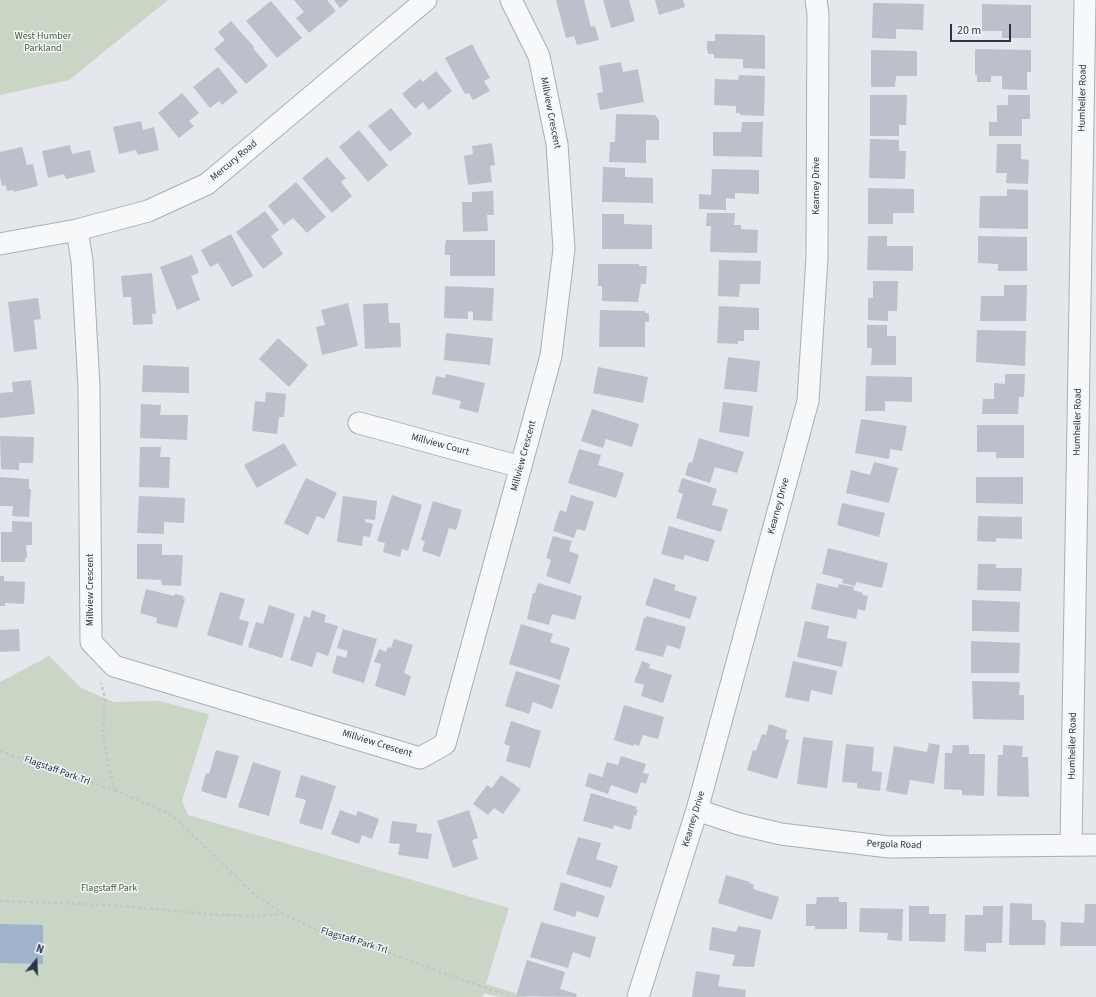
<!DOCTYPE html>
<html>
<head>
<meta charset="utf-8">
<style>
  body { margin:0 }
  #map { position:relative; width:1096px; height:997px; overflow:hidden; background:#e4e7ec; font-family:"Source Sans 3",sans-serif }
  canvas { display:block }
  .north { position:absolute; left:16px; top:941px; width:40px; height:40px; -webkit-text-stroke:3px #f4f6f9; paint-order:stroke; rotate:19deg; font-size:11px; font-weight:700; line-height:16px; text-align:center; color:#2b3445 }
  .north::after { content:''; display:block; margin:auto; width:14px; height:18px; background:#2b3445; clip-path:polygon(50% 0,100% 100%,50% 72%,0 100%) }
  .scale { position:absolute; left:950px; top:24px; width:61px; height:18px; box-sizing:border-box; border:2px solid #2b3445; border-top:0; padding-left:5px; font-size:12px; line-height:14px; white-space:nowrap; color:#2b3445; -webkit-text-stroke:3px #f4f6f9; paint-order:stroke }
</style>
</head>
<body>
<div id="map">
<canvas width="1096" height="997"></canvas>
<div class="north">N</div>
<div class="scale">20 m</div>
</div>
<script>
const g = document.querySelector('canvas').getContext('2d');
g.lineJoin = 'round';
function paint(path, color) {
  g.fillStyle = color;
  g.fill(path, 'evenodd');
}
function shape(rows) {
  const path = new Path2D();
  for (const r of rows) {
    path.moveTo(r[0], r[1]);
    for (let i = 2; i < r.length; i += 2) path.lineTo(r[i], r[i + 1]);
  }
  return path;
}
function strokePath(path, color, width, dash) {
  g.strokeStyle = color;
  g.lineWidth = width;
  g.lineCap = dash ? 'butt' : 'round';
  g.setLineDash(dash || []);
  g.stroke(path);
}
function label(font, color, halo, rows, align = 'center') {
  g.font = font + ' "Source Sans 3",sans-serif';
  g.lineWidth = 3;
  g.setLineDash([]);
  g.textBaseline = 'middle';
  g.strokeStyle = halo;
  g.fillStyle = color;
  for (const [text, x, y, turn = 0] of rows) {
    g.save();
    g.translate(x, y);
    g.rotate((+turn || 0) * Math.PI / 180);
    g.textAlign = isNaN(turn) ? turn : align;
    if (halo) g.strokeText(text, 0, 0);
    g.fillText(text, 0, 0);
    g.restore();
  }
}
paint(shape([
  [0,0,168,0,69,80,0,95],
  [49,656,81,688,114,702,159,701,209,714,182,801,188,815,509,908,486,984,529,997,499,997,484,993,482,997,0,997,0,682]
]), '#c9d6c5');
paint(shape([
  [0,924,43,925,43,964,0,963]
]), '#9fb4cc');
paint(shape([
  [294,0,327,0,336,11,309,33,296,18,304,12],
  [334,0,349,0,340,8],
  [556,0,584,0,591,27,595,26,599,40,577,45,574,36,566,38],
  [603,0,629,0,635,21,611,28],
  [655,0,683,0,685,7,659,15],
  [271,1,302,38,277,58,246,21],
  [873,3,924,4,923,30,896,29,896,39,872,38],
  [982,4,1031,5,1031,38,1002,38,1002,31,982,31],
  [231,21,254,47,253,48,268,66,246,84,214,49,225,40,218,32],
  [715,34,765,35,765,69,743,68,743,59,714,58,714,54,708,54,708,51,707,51,707,41,715,41],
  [472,44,490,78,484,81,490,91,473,100,469,93,465,94,445,58],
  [975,49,1031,50,1031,72,1027,72,1027,90,1002,89,1002,76,991,76,991,82,977,82,977,75,975,75],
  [871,50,917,51,917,76,896,76,895,87,871,87],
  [621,62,623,72,638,69,644,102,600,110,597,93,603,92,599,66],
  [218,67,238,92,222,105,219,101,210,108,193,87],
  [436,71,452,91,429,110,423,102,415,109,402,94,420,79,423,82],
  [739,75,765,76,764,116,740,115,740,113,736,113,736,106,714,105,715,79,738,80],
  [182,93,199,113,189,121,194,126,179,138,158,113],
  [870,95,907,95,906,125,899,125,899,136,870,136],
  [1008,95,1030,95,1030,119,1022,119,1022,136,989,136,989,122,997,122,997,105,1008,105],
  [391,108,412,134,390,152,368,126],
  [616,114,655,115,659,120,659,140,646,140,646,163,609,162,610,142,615,142],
  [141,121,143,130,154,127,159,150,138,155,136,150,119,154,113,127],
  [742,122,763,122,762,157,713,156,713,132,741,132],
  [359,130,388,165,368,182,339,147],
  [870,139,899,140,899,151,906,151,905,179,869,178],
  [492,143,495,165,490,166,492,182,468,185,464,156,473,154,472,146],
  [997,144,1021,144,1021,159,1029,160,1028,184,1006,183,1007,173,996,173],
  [70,145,72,154,90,150,95,172,67,179,66,179,64,174,48,178,42,151],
  [22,147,27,165,33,164,38,186,14,192,14,190,7,191,6,185,2,186,0,177,0,152],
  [327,157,346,178,341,182,352,196,332,213,302,178],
  [603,167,625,168,625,177,653,178,653,203,602,202],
  [712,169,759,170,759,194,735,193,735,199,726,198,726,210,699,209,699,194,711,195],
  [296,182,326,217,307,233,293,218,284,225,268,206],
  [868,188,914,189,914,213,893,213,893,224,868,224],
  [1007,189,1028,190,1028,229,979,228,980,196,1007,196],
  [493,191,494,215,487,215,488,231,463,232,462,202,472,202,472,192],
  [265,211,279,230,271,236,283,254,263,269,236,232],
  [707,213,735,213,734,225,741,225,741,229,758,230,757,253,710,252,711,226,706,226],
  [602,214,624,214,624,224,652,225,652,249,602,249],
  [231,234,253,276,232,287,218,263,210,267,201,250],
  [868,236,887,236,887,246,913,246,913,271,867,270],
  [978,236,1027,237,1027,271,998,271,998,264,978,263],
  [446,240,495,240,495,276,450,276,450,255,445,255,445,243,446,243],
  [192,255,199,273,191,276,200,300,177,310,160,267],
  [719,260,761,261,760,284,740,284,739,297,718,296],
  [598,264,639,264,639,266,647,266,646,284,641,284,638,302,602,301,602,286,598,286],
  [152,273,156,314,152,314,153,324,133,325,131,297,123,297,121,276],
  [873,281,898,281,897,311,888,311,888,321,868,320,868,298,873,298],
  [1004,285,1027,285,1026,321,980,321,981,296,1004,296],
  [445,286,494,288,492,321,473,320,473,312,468,311,468,319,444,318],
  [38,298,41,319,34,320,37,349,14,352,8,302],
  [348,303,358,346,322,355,316,327,325,325,321,310],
  [388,303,389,323,400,323,401,347,365,349,363,304],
  [719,306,759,308,759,330,744,330,744,341,738,341,738,344,717,343],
  [600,310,645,311,645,313,649,313,649,322,645,322,645,347,599,347],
  [867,325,887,325,887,336,896,336,896,365,871,365,872,348,867,348],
  [977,330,1026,331,1025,366,976,362],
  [446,333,493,338,490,365,444,360],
  [278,338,308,365,289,387,259,359],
  [728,357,760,361,757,392,724,389],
  [143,365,189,367,189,393,142,392],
  [598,367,648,377,643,403,593,393],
  [446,374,485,383,478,413,459,408,461,401,432,394,436,376,445,378],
  [1005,374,1025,374,1024,397,1019,397,1018,414,982,414,983,399,994,399,994,383,1005,384],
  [866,376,912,377,912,402,885,401,885,411,865,411],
  [31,380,35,414,0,418,0,393,13,392,12,382],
  [266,392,286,394,284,417,279,417,277,434,252,431,255,401,265,402],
  [723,402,753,406,749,437,719,432],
  [141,404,161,405,160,415,188,415,187,440,140,438],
  [592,409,639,424,632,447,606,439,603,448,581,441],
  [861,419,907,426,902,451,890,449,889,459,855,453],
  [977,425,1024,425,1024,458,996,458,996,452,977,452],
  [0,436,34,437,33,463,19,463,19,470,1,469],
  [699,438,744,452,737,473,715,467,710,483,685,475,689,462,692,463],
  [284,443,297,465,257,488,244,465],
  [140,447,161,447,160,457,170,457,169,488,139,487],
  [579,449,601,455,598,465,624,473,616,498,568,483],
  [874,462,898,468,889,503,846,493,851,470,870,475],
  [0,477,29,479,29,489,31,489,29,517,12,516,13,506,0,506],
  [976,477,1023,477,1023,504,976,503],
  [306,478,337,493,324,519,317,516,308,535,284,523],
  [682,478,717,489,712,505,728,509,721,532,676,518,683,494,678,492],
  [392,495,422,505,408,551,402,549,400,557,383,552,385,543,377,541],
  [571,495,594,502,585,531,577,529,574,538,553,531,560,510,566,512],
  [139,496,185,498,184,523,164,522,164,534,137,533],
  [343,496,377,501,375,520,365,519,365,522,373,524,370,537,363,536,362,546,337,542],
  [433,501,462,510,456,530,449,528,440,557,422,551,425,541,421,540],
  [842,503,885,513,879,537,837,525],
  [978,516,1022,517,1022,539,996,538,996,542,977,541],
  [12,521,32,522,32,545,26,545,27,558,25,558,25,562,1,562,1,532,12,532],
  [669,526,715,540,708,562,685,555,683,560,661,554],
  [553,536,572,541,569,551,579,555,570,584,546,576,551,560,546,558],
  [137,544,162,544,162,555,183,555,181,586,162,585,161,580,137,579],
  [828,548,888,563,882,588,856,582,855,586,842,583,843,579,822,574],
  [978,564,996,564,996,568,1022,568,1021,591,977,590],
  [0,576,4,576,4,581,25,582,24,604,5,603,5,606,0,606],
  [654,578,676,585,674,590,697,597,690,619,645,605],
  [538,583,582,596,575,620,552,614,549,625,527,619,533,593,535,593],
  [817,583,838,588,839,584,854,587,853,590,863,593,862,595,868,596,865,611,858,609,856,619,811,609],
  [146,589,174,596,175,594,184,596,183,598,185,599,177,628,156,623,157,618,140,613],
  [220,592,245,599,239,619,249,622,242,646,207,635],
  [972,600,1020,602,1019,632,972,631],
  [269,605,295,614,282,658,248,647,256,622,263,624],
  [312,610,326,615,324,622,338,626,328,656,317,652,312,667,290,660,304,616,310,618],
  [647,616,686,627,680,649,667,645,663,657,635,650,644,618,646,618],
  [805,621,829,626,827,638,847,642,842,667,797,657],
  [521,624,553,634,550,642,570,648,560,680,509,664],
  [19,629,20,651,0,652,0,630],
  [343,629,377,639,364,683,332,673,337,655,346,658,348,651,337,648],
  [394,639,413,645,404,673,411,676,405,696,375,686,381,664,374,662,379,649,386,652,388,647,391,648],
  [971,641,1020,643,1019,673,971,673],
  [642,661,650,664,649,668,672,675,663,703,641,696,644,685,634,682],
  [793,661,837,671,832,695,811,690,809,702,785,697],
  [516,671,560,685,552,709,533,702,529,714,505,706],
  [972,681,1020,682,1019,695,1024,695,1024,720,973,719],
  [624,705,664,717,658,739,643,735,639,746,634,744,633,746,614,740],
  [511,721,541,731,530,768,506,761,510,746,504,744],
  [769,724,787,730,785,739,789,740,777,779,747,770,753,750,756,751,762,734,766,735],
  [803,737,833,741,827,788,797,784],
  [929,743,940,745,934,784,910,780,907,795,886,791,894,746,927,752],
  [846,744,874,747,872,771,882,772,880,791,857,788,857,783,842,782],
  [953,745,969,745,969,754,985,754,984,796,962,795,962,790,944,789,945,753,952,753],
  [1003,745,1023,746,1022,757,1028,757,1029,797,997,796,998,755,1003,755],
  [216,750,239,756,226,799,201,791,206,773,209,774],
  [621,756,646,764,643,773,649,774,646,784,641,782,637,794,611,785,608,794,585,786,589,773,602,777,607,762,618,765],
  [253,762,281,771,269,816,238,807],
  [301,775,336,786,322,830,299,823,306,800,295,797],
  [501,775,521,789,503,814,494,808,488,815,473,804,487,785,492,788],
  [591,793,637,807,636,810,638,810,636,816,634,815,632,827,630,830,614,825,613,829,583,821],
  [340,810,356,816,358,811,379,819,372,839,362,835,359,844,331,834],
  [469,810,478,838,472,840,478,859,453,868,437,821],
  [392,821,417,824,416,832,432,834,428,859,398,855,400,844,389,843],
  [578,837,601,843,596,859,618,866,611,888,566,874],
  [726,875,750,882,749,883,754,885,753,889,779,897,772,920,718,903],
  [561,882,605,896,598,918,577,911,575,917,553,910],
  [817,897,839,897,839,902,847,902,847,929,815,929,815,926,806,926,806,904,816,904],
  [1010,903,1032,904,1032,920,1044,920,1046,924,1045,945,1009,945],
  [1085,904,1096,904,1096,946,1060,946,1061,922,1084,923],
  [909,906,929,906,929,914,946,914,945,942,909,941],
  [983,906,1003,906,1002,943,986,943,986,952,964,951,965,915,983,915],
  [860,908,903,909,902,941,887,940,888,933,859,932],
  [541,922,596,937,590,958,573,952,568,968,530,957],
  [738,926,761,930,754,967,732,966,735,955,709,950,712,927,736,932],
  [527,960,565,972,560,989,577,994,576,997,516,996],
  [696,971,720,975,718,986,746,990,745,997,692,997]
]), '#bbc0ca');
const minor = shape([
  [77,230,82,261,89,387,91,642,114,666,420,758,445,744,551,356,564,249,557,144,539,56,511,0],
  [0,244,77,230,148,211,207,184,426,0],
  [359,423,521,467],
  [697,810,739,824,781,834,889,847,1096,845],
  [1071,844,1085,0],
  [638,997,697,810,808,401,817,258,818,13,816,0]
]);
strokePath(minor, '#a9aeb7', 23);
strokePath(shape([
  [0,751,114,790,103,737,105,697,101,683],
  [114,790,164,811,176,819,252,892,283,914,324,933,366,944,437,971,513,997],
  [0,901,110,905,208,914,253,916,283,914]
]), '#c2c5cb', 2.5, [3, 3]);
strokePath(minor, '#f7f8fa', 21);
label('10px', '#3f6138', '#f4f6f9', [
  ["West Humber",43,37],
  ["Parkland",43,49],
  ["Flagstaff Park",109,889]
]);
label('10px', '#2b3445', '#f4f6f9', [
  ["Humheller Road",1083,98,-89],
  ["Millview Crescent",550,113,79],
  ["Mercury Road",234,161,-40],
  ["Kearney Drive",817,186,-90],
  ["Humheller Road",1078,422,-89],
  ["Millview Court",440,445,15],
  ["Millview Crescent",524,456,-75],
  ["Kearney Drive",779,506,-75],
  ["Millview Crescent",91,590,-90],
  ["Millview Crescent",377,744,17],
  ["Humheller Road",1073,746,-89],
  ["Flagstaff Park Trl",57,771,20],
  ["Kearney Drive",694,819,-73],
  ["Pergola Road",894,845,2],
  ["Flagstaff Park Trl",354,941,17]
]);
</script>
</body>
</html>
